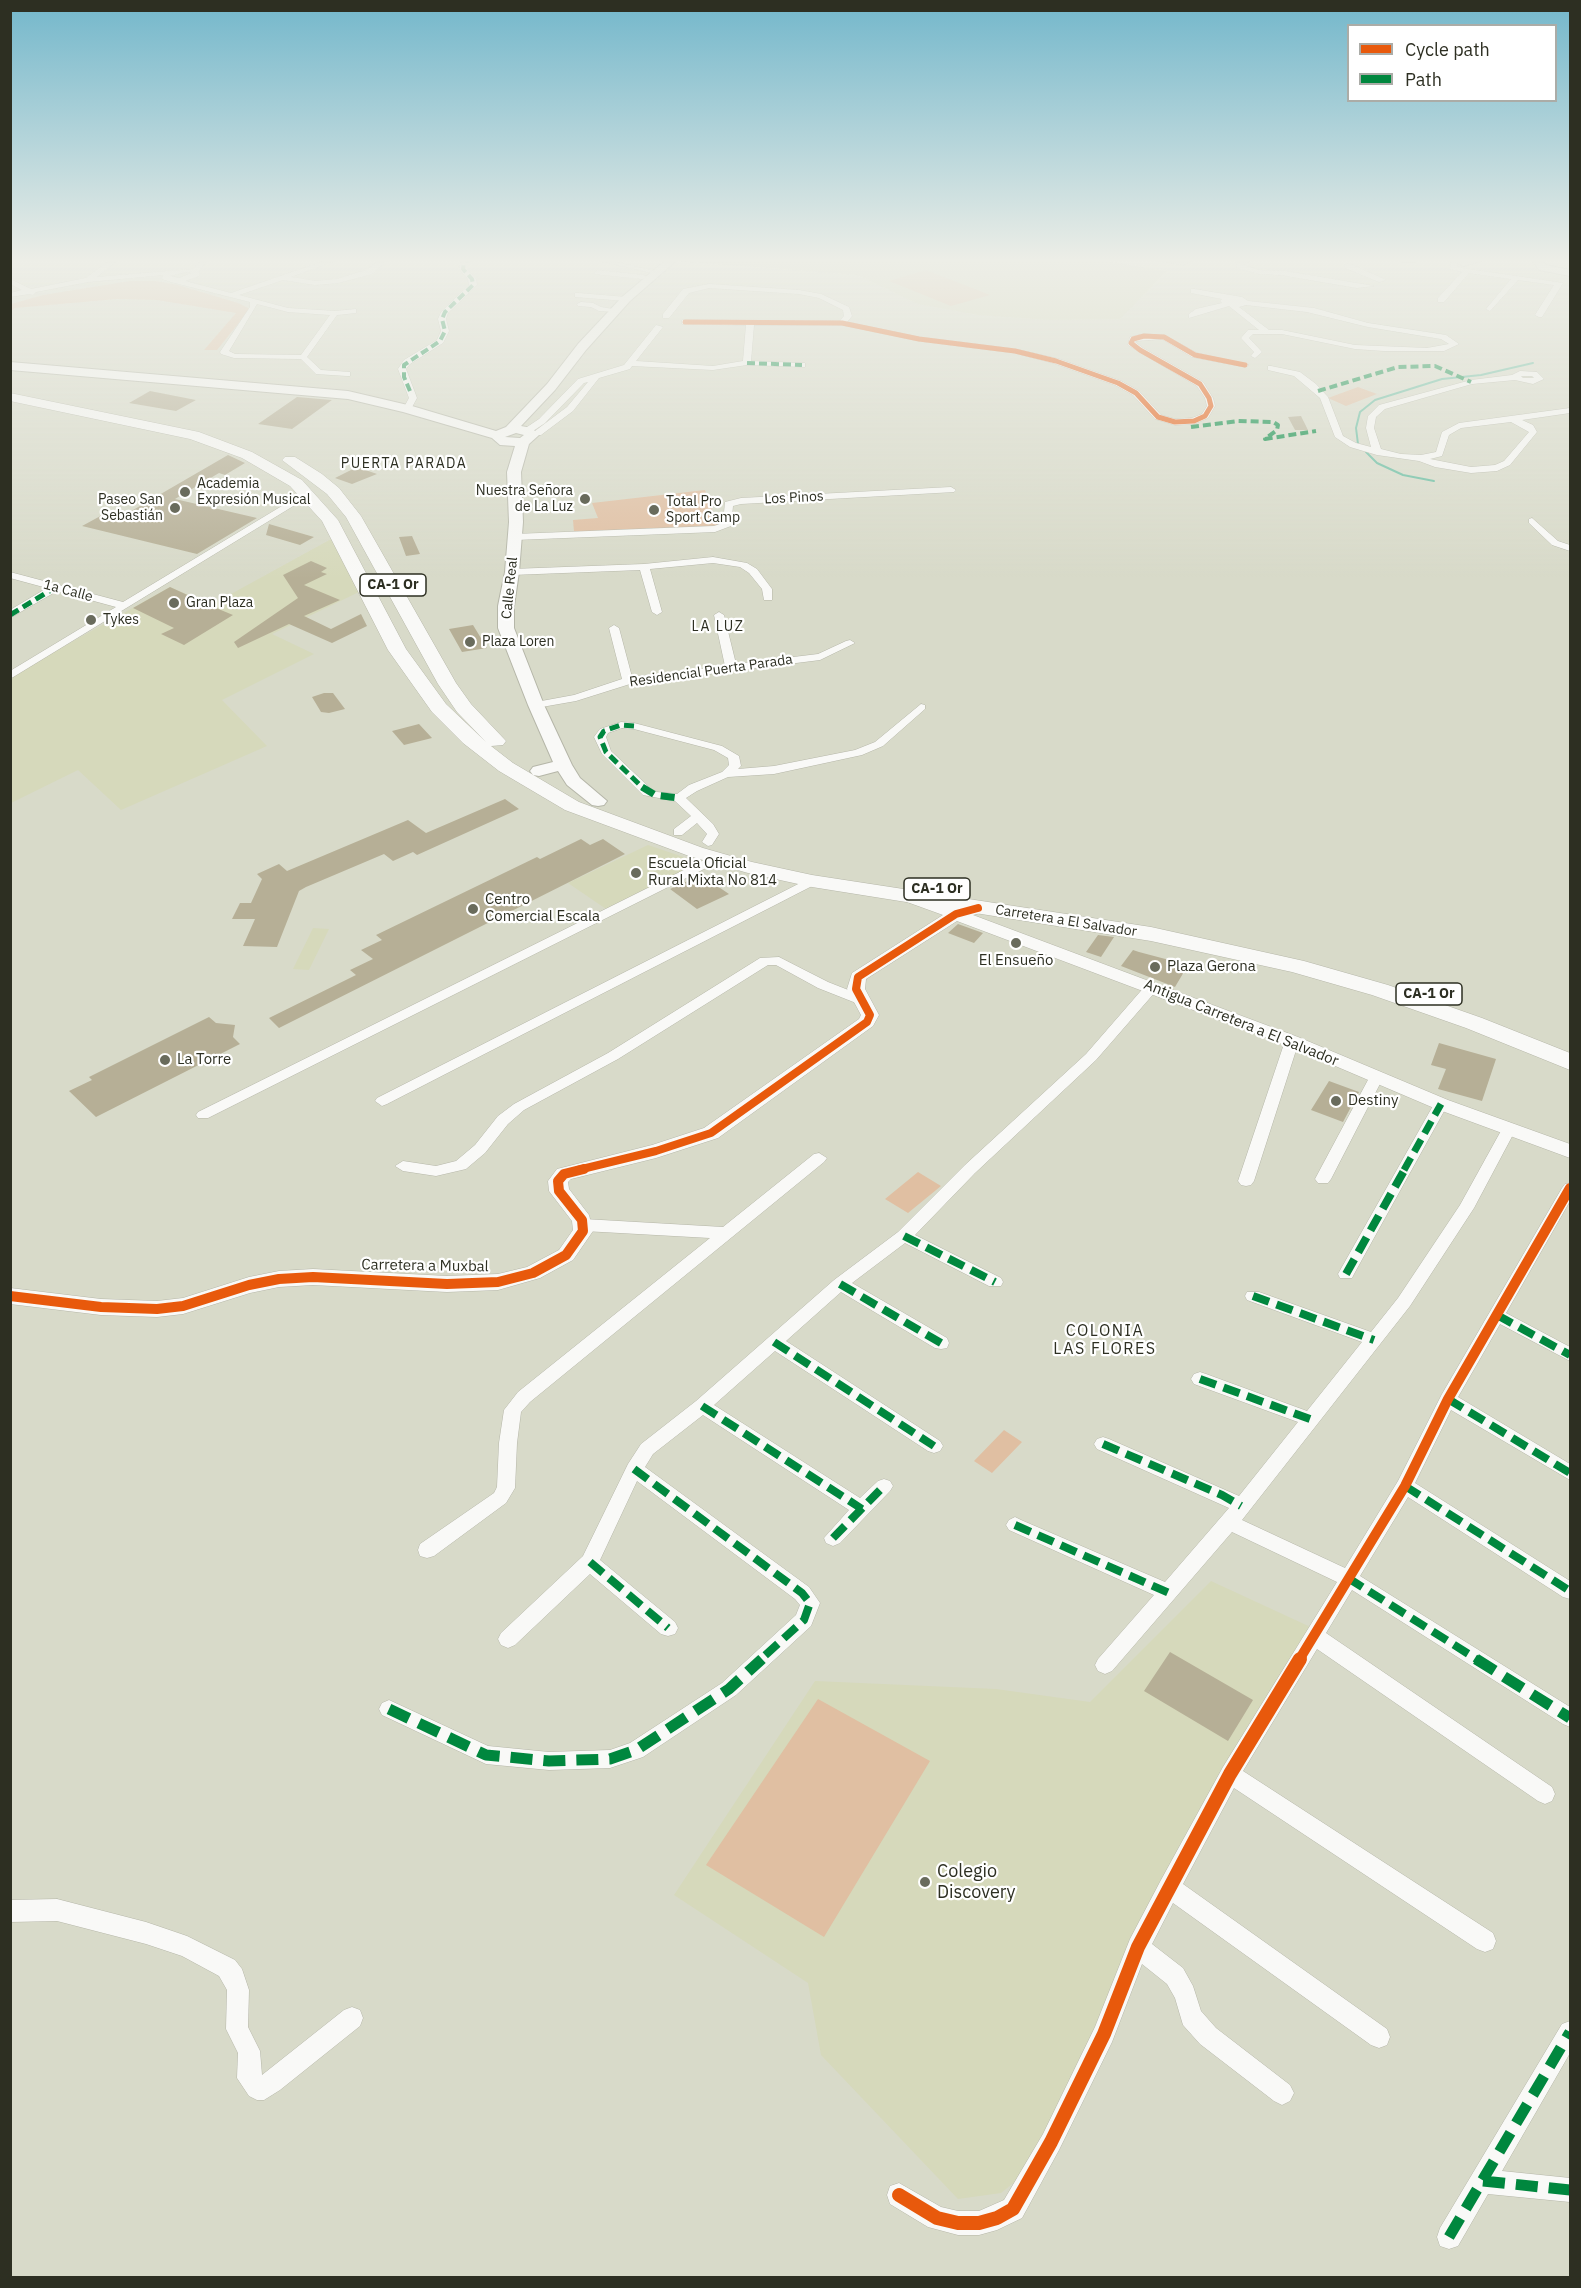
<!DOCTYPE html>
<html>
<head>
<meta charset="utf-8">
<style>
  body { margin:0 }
  #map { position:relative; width:1581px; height:2288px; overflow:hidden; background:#d8dac9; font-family:"IBM Plex Sans",sans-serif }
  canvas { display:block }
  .frame { position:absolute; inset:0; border:12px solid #2d2f22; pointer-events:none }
  .legend { position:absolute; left:1347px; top:24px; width:210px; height:78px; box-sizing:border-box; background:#fff; border:2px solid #abaca7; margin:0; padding:8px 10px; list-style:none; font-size:18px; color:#2d2f22 }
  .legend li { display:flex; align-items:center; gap:12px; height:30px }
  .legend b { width:30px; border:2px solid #abaca7 }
</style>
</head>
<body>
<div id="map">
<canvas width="1581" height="2288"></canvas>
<div class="frame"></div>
<ul class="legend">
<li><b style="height:8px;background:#e8590c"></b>Cycle path</li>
<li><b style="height:8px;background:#00873e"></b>Path</li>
</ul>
</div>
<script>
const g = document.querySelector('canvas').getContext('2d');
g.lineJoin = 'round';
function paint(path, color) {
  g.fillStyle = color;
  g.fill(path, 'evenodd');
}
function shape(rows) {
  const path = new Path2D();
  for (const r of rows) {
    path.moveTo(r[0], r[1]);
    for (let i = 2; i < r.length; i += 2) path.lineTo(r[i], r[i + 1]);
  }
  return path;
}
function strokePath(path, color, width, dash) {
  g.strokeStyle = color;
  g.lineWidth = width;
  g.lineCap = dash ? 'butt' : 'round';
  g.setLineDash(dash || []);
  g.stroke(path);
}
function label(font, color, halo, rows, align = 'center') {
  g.font = font + ' "IBM Plex Sans",sans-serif';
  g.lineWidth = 4.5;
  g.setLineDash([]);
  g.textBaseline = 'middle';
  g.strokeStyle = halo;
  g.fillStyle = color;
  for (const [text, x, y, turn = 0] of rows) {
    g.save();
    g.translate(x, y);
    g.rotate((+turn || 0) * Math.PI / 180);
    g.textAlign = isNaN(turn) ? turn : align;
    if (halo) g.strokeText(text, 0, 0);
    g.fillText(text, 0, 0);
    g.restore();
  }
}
paint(shape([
  [681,259,1093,259,1167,271,1120,319,1049,320,978,315,918,304,857,275,677,261],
  [333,538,361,591,272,634,314,654,222,700,267,746,121,810,78,770,11,803,11,676,170,587,211,605],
  [648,845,701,863,609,911,568,883],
  [313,928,329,929,309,970,293,969],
  [1211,1581,1317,1630,1027,2172,1001,2193,958,2199,821,2055,808,1983,674,1895,815,1681,996,1689,1090,1702]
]), '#d6d9bb');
paint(shape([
  [926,270,990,295,951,306,889,281],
  [130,281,156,281,178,285,238,303,250,309,217,350,204,350,236,313,157,300,117,299,15,308,11,311,11,304,43,295],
  [1358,387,1377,394,1346,406,1328,398],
  [705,490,718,526,574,532,573,520,598,518,592,503],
  [918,1172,941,1186,908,1213,885,1199],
  [1004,1430,1022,1442,992,1473,974,1461],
  [818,1699,930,1761,824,1937,706,1865]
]), '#e0bfa2');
strokePath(shape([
  [1358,444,1356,428,1360,412,1375,400,1442,379,1481,375,1533,363],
  [1366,452,1377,463,1403,475,1434,481]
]), '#65bca0', 2);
paint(shape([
  [150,391,196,400,176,411,129,403],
  [297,397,332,400,292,429,258,424],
  [1301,416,1308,430,1295,430,1288,417],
  [228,455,245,463,225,475,219,473,175,499,257,518,197,554,82,526,106,513,121,517],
  [357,467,377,474,352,484,335,478],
  [269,524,314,537,300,545,266,535],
  [412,536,420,554,406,556,399,537],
  [311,561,327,568,321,572,327,574,304,585,340,600,304,616,331,629,361,614,367,626,332,643,289,624,238,648,234,642,298,598,283,575],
  [170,587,216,608,233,615,184,645,161,634,174,628,133,608],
  [473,625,487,648,462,652,449,629],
  [324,693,333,693,345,709,329,713,321,712,312,697],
  [419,724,432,738,404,745,392,731],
  [505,799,519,809,417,855,413,852,393,861,384,854,306,887,299,891,277,947,243,946,255,919,232,919,240,903,251,903,262,879,257,874,279,864,287,871,408,820,426,833],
  [581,839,590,845,603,839,625,854,279,1028,269,1018,356,975,350,970,373,959,361,950,382,940,376,935,537,857,540,859],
  [701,875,729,894,697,909,670,889],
  [958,924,983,933,974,943,948,933],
  [1098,935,1114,937,1101,957,1086,952],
  [1133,950,1139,952,1188,965,1175,987,1121,966],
  [209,1017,216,1023,235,1025,233,1037,240,1044,96,1117,69,1091,92,1080,89,1077],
  [1439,1043,1496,1059,1482,1101,1438,1089,1446,1069,1431,1065],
  [1329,1081,1359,1092,1343,1122,1311,1110],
  [1170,1652,1253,1700,1228,1741,1144,1691]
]), '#b6af96');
const minor = shape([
  [111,259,119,259,97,277,193,269,202,259,209,259,200,269,199,276,185,281,231,293,330,259,340,259,291,277,315,281,337,279,366,270,381,259,389,259,372,274,338,283,315,285,283,280,239,295,288,308,335,311,356,309,356,313,337,315,307,357,321,370,350,372,350,376,347,376,316,374,301,359,234,358,221,354,220,352,250,307,250,302,171,282,162,279,163,275,88,282,36,292,33,295,29,294,10,297,10,293,22,290,10,284,10,279,31,289,86,278,111,259],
  [186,272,192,273,179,278,170,276,186,272],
  [257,304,288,312,330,315,301,355,235,354,229,351,257,304],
  [465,259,473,259,467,264,467,269,476,279,477,285,448,313,446,319,449,331,443,343,410,364,406,369,417,398,410,411,404,411,403,409,409,398,398,369,404,360,437,340,441,331,438,319,441,312,469,285,468,279,459,269,460,263,465,259],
  [591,259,603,259,660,272,656,274,591,259],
  [1147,259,1183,261,1197,259,1184,265,1147,259],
  [1244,259,1251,260,1243,265,1260,270,1285,271,1374,286,1357,288,1281,275,1259,274,1237,268,1236,260,1244,259],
  [1451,259,1457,259,1457,266,1462,268,1563,283,1542,317,1539,317,1535,315,1554,285,1518,280,1490,311,1486,309,1511,279,1469,273,1444,302,1438,302,1438,298,1462,272,1450,269,1451,259],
  [1345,264,1351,264,1386,280,1379,282,1345,268,1345,264],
  [597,270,643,275,647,277,643,279,594,274,597,270],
  [709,284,799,290,821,294,849,307,852,316,847,322,919,337,1015,349,1059,359,1121,381,1139,391,1161,415,1175,419,1192,418,1202,414,1207,406,1205,398,1197,386,1128,345,1130,337,1144,334,1164,335,1197,353,1249,365,1245,367,1192,357,1162,339,1136,341,1135,342,1143,348,1203,382,1213,398,1215,406,1208,418,1194,424,1175,425,1155,419,1133,395,1115,385,1053,363,1015,353,919,341,842,325,754,325,751,361,802,363,805,363,805,367,747,365,713,370,632,366,630,369,599,378,573,411,541,435,535,435,535,431,567,407,588,382,584,383,545,423,530,433,524,433,524,429,539,419,578,379,624,365,656,325,663,327,636,361,713,366,743,361,746,325,685,324,682,324,682,320,840,321,844,316,843,310,819,298,799,294,709,288,689,293,669,318,663,318,663,314,683,289,709,284],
  [1194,289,1242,297,1248,301,1314,308,1368,323,1446,335,1459,344,1444,351,1384,351,1355,349,1282,334,1253,334,1249,338,1262,352,1255,358,1251,356,1254,352,1241,338,1248,330,1259,330,1229,306,1189,318,1189,314,1196,309,1222,303,1220,301,1222,299,1191,293,1191,289,1194,289],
  [1246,305,1307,312,1368,327,1441,339,1449,344,1427,348,1355,345,1282,330,1269,330,1239,307,1246,305],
  [578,293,626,297,630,299,626,301,575,297,575,293,578,293],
  [581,302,593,303,601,307,619,310,615,312,599,311,591,307,578,306,577,304,581,302],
  [1271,366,1300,372,1316,384,1328,397,1343,436,1356,443,1371,447,1366,428,1368,416,1379,405,1471,380,1512,375,1520,371,1537,372,1544,379,1533,384,1515,380,1472,384,1385,409,1376,417,1374,428,1381,449,1401,454,1421,455,1436,452,1442,432,1459,423,1570,408,1570,413,1522,420,1533,425,1537,432,1510,465,1497,471,1471,473,1435,467,1419,461,1377,455,1350,447,1335,437,1320,398,1294,376,1268,370,1268,366,1271,366],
  [1521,376,1532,376,1534,378,1523,378,1521,376],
  [1511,422,1529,432,1504,461,1495,465,1471,467,1430,459,1442,456,1449,435,1461,428,1511,422],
  [951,487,956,490,954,492,741,504,733,506,731,526,715,532,515,540,510,537,515,534,714,526,723,523,725,502,741,498,951,487],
  [305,492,313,494,10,679,10,671,116,607,57,591,10,618,10,610,47,588,10,578,10,572,123,602,305,492],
  [1532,518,1558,541,1570,545,1570,551,1552,545,1529,523,1529,519,1532,518],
  [713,557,747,563,757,569,772,589,772,600,764,600,762,589,749,573,740,567,713,563,650,569,662,612,657,615,652,612,640,570,512,575,507,572,512,569,644,564,713,557],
  [719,612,724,615,736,664,818,654,846,641,850,640,855,643,820,660,630,684,576,701,536,708,530,705,536,702,574,695,622,679,609,628,614,625,619,628,632,677,725,666,714,615,719,612],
  [921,704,925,705,925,709,883,746,862,755,774,774,728,777,697,791,686,798,713,824,719,834,712,845,708,846,702,842,707,834,697,823,682,835,674,835,674,829,691,816,675,801,643,795,602,754,594,737,600,729,621,722,634,723,722,746,739,756,741,766,738,769,774,766,855,750,875,742,921,704],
  [622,728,634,729,714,750,728,758,729,765,722,772,689,785,677,794,657,792,651,789,611,751,606,737,608,733,622,728],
  [716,854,720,855,722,858,720,861,208,1118,198,1118,196,1115,198,1112,716,854],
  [812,877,816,878,818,881,816,884,387,1104,382,1106,375,1101,377,1098,812,877],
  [779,957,828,982,866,997,868,1000,866,1003,856,1003,818,988,776,965,768,965,618,1059,524,1110,508,1124,485,1153,466,1169,436,1176,403,1171,395,1166,403,1161,436,1166,456,1161,475,1145,498,1116,514,1104,608,1053,760,958,779,957],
  [1151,984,1156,985,1158,988,1156,991,1096,1060,975,1173,915,1235,1001,1278,1003,1282,1001,1286,989,1286,905,1243,852,1283,947,1338,949,1343,947,1348,941,1349,935,1348,841,1292,786,1341,940,1441,943,1446,940,1451,934,1453,928,1451,775,1351,714,1405,860,1498,878,1481,884,1479,890,1481,893,1486,890,1491,840,1543,833,1546,826,1543,824,1538,849,1510,703,1415,653,1454,645,1467,809,1587,820,1603,811,1626,736,1695,643,1757,610,1768,549,1770,486,1764,382,1715,379,1709,382,1703,389,1700,488,1746,549,1752,610,1750,630,1743,722,1683,796,1615,800,1605,795,1599,637,1481,600,1560,675,1622,678,1628,675,1634,668,1636,661,1634,590,1574,515,1645,508,1648,501,1645,498,1639,501,1633,583,1556,628,1464,641,1444,696,1401,834,1280,898,1232,965,1165,1086,1054,1146,985,1151,984],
  [1292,1036,1299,1041,1254,1181,1251,1185,1246,1186,1241,1185,1238,1181,1285,1041,1292,1036],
  [1376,1073,1383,1078,1331,1179,1328,1183,1318,1183,1315,1179,1369,1078,1376,1073],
  [1441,1099,1448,1104,1354,1274,1352,1278,1340,1278,1338,1274,1434,1104,1441,1099],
  [1509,1124,1516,1129,1474,1208,1410,1306,1242,1520,1345,1568,1398,1481,1442,1394,1562,1188,1565,1184,1570,1183,1570,1201,1506,1313,1570,1347,1570,1361,1500,1324,1458,1397,1570,1464,1570,1480,1451,1410,1415,1483,1570,1581,1570,1599,1563,1597,1408,1497,1360,1576,1570,1707,1570,1727,1563,1724,1352,1590,1326,1633,1552,1787,1555,1794,1552,1801,1545,1804,1538,1801,1317,1649,1243,1771,1493,1933,1496,1941,1493,1949,1485,1952,1477,1949,1234,1788,1183,1884,1387,2029,1390,2037,1387,2045,1379,2048,1371,2045,1173,1903,1152,1944,1183,1968,1193,1986,1201,2011,1216,2028,1290,2085,1294,2093,1290,2101,1282,2105,1274,2101,1200,2044,1183,2025,1175,1998,1167,1984,1142,1964,1112,2042,1059,2150,1022,2218,997,2230,979,2235,958,2235,928,2227,890,2204,887,2195,890,2186,899,2183,941,2207,958,2211,979,2211,1004,2200,1043,2134,1095,2027,1130,1939,1161,1880,1223,1767,1337,1582,1232,1532,1112,1671,1105,1674,1098,1671,1095,1665,1098,1659,1154,1595,1009,1530,1006,1525,1009,1520,1015,1517,1021,1520,1165,1582,1229,1508,1097,1449,1094,1444,1097,1439,1103,1437,1109,1439,1239,1496,1298,1422,1194,1384,1191,1379,1194,1374,1200,1372,1206,1374,1307,1411,1362,1342,1247,1300,1245,1296,1247,1292,1259,1292,1371,1332,1398,1298,1460,1205,1502,1129,1509,1124],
  [819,1153,827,1158,824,1162,530,1402,521,1412,517,1443,515,1488,506,1503,434,1556,427,1558,420,1556,418,1550,420,1544,494,1493,497,1487,499,1443,504,1410,518,1392,710,1238,584,1231,578,1229,576,1225,578,1221,584,1219,723,1227,814,1154,819,1153],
  [57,1899,146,1922,187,1936,235,1960,242,1969,249,1990,248,2027,260,2051,262,2075,344,2010,352,2007,360,2010,363,2018,360,2026,280,2090,264,2100,257,2100,249,2096,237,2078,238,2053,226,2029,227,1990,219,1976,182,1956,146,1944,57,1921,10,1922,10,1900,57,1899],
  [1570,2021,1570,2053,1502,2171,1570,2178,1570,2202,1488,2194,1458,2246,1449,2249,1440,2246,1437,2237,1440,2228,1562,2024,1570,2021]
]);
const tertiary = shape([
  [913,893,957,909,978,903,984,904,986,908,984,912,973,915,1298,1037,1448,1100,1570,1144,1570,1158,1434,1108,1286,1045,957,921,866,979,865,989,879,1015,873,1026,718,1138,656,1158,571,1179,568,1182,569,1189,589,1215,593,1231,573,1260,540,1278,498,1290,447,1292,313,1285,279,1287,250,1293,183,1314,157,1317,101,1315,10,1304,10,1288,101,1299,157,1301,183,1298,249,1277,279,1271,313,1269,447,1276,498,1274,527,1267,559,1250,573,1230,572,1221,549,1191,548,1181,557,1169,652,1145,704,1128,859,1019,861,1015,847,989,852,973,943,915,907,902,905,898,913,893]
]);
const secondary = shape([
  [667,259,678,259,630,301,586,350,555,390,521,426,532,428,539,435,529,444,521,472,523,522,519,572,514,606,514,628,544,705,572,765,580,778,607,801,604,805,598,806,592,805,567,785,558,771,539,776,533,775,530,771,533,767,553,762,528,705,498,628,498,606,505,572,509,522,507,472,515,446,500,445,492,438,403,412,348,399,10,370,10,362,348,391,412,406,496,431,506,427,547,384,578,344,622,297,667,259],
  [516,433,524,435,520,438,505,437,516,433],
  [1398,259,1419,259,1414,262,1403,262,1398,259],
  [1448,259,1465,260,1486,259,1464,266,1448,259],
  [1532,259,1542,259,1546,265,1570,270,1570,276,1539,270,1532,259]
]);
const trunk = shape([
  [10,393,199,432,252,452,302,480,338,520,406,649,446,704,486,742,457,712,438,684,346,517,327,494,282,460,285,457,295,457,322,474,339,488,361,516,456,683,471,704,506,741,503,745,491,746,513,763,579,802,703,848,752,862,812,875,1151,927,1304,961,1388,985,1482,1018,1570,1053,1570,1070,1466,1028,1372,995,1292,972,1151,941,812,887,748,873,689,856,565,810,499,771,463,743,432,712,388,650,322,521,290,486,242,458,190,439,10,401,10,393]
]);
strokePath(minor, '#b5b6a8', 1);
strokePath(tertiary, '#b5b6a8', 1);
strokePath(secondary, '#b5b6a8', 2);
strokePath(trunk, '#b5b6a8', 1);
paint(minor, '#f9f9f7');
paint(tertiary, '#f9f9f7');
paint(secondary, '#f9f9f7');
paint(trunk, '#f9f9f7');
strokePath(shape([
  [747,363,802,365],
  [410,391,404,377,404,365,440,341,445,331,442,319,445,312,473,285,472,279,463,269,464,263,469,259],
  [1318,391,1398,367,1435,366,1471,382],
  [1191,427,1238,421,1273,422,1278,425,1277,430,1265,439,1316,431]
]), '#00873e', 4, [8, 4]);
strokePath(shape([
  [10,615,56,587],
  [634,726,621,725,604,731,600,737,606,752,644,789]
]), '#00873e', 5, [10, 5]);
strokePath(shape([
  [642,787,655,795,679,798],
  [1404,1170,1441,1104]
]), '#00873e', 7, [14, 7]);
strokePath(shape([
  [904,1236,995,1282],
  [1346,1274,1405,1169],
  [840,1284,941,1343],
  [1253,1296,1374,1340],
  [1497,1315,1570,1355],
  [774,1342,934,1446],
  [1200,1379,1310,1419],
  [1448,1399,1570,1473],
  [702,1406,862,1509],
  [1103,1444,1222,1495,1241,1506],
  [634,1469,802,1593,810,1603,804,1620,760,1660],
  [1405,1486,1570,1591],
  [1015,1525,1169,1593],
  [833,1538,884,1486],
  [590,1562,668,1628],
  [1348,1578,1478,1660]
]), '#00873e', 8, [17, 8]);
strokePath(shape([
  [1476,1659,1570,1718],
  [389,1709,486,1755,549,1761,610,1759,636,1750,729,1689,762,1659],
  [1483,2181,1570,2190],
  [1449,2237,1570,2032]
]), '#00873e', 11, [22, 11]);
strokePath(shape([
  [685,322,842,323,919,339,1015,351,1056,361,1118,383,1136,393,1158,417,1175,422,1194,421,1205,416,1211,406,1209,398,1200,384,1140,350,1131,343,1133,339,1144,336,1164,337,1195,355,1245,365]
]), '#e8590c', 5);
strokePath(shape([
  [578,1170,656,1151,711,1133,867,1022,870,1015,856,989,858,977,956,914,978,908]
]), '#e8590c', 8);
strokePath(shape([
  [10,1296,101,1307,157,1309,183,1306,249,1285,279,1279,313,1277,447,1284,498,1282,533,1273,566,1255,583,1231,582,1220,559,1191,558,1181,564,1174,584,1169],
  [1299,1660,1405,1486,1448,1399,1570,1188]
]), '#e8590c', 10);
strokePath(shape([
  [899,2195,937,2218,958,2223,979,2223,997,2218,1013,2209,1051,2142,1104,2034,1138,1947,1230,1774,1300,1659]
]), '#e8590c', 14);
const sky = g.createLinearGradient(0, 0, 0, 579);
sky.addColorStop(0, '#73b7cb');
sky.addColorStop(0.45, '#edeee7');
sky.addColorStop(1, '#edeee700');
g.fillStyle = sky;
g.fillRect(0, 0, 1581, 579);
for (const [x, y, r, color] of [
  [185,492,6,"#696b5c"],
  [585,499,6,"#696b5c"],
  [175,508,6,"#696b5c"],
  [654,510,6,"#696b5c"],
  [174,603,6,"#696b5c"],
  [91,620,6,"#696b5c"],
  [470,642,6,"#696b5c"],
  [636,873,6,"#696b5c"],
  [473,909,6,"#696b5c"],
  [1016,943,6,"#696b5c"],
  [1155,967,6,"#696b5c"],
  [165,1060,6,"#696b5c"],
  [1336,1101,6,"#696b5c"],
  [925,1882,6,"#696b5c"]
]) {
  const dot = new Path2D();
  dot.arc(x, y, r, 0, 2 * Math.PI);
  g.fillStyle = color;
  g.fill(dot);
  strokePath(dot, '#fff', 2);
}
g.letterSpacing = '1.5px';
label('14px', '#2d2f22', '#fff', [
  ["PUERTA PARADA",404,464],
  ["LA LUZ",718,627]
]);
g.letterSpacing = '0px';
label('14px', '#2d2f22', '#fff', [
  ["Academia",197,484],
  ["Expresión Musical",197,500],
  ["Nuestra Señora",573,491,"right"],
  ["de La Luz",573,507,"right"],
  ["Paseo San",163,500,"right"],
  ["Sebastián",163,516,"right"],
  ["Total Pro",666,502],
  ["Sport Camp",666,518],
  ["Gran Plaza",186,603],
  ["Tykes",103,620],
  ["Plaza Loren",482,642]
], 'left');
label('14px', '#2d2f22', '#fff', [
  ["Los Pinos",794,498,-3],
  ["Calle Real",510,588,-84],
  ["1a Calle",68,591,15],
  ["Residencial Puerta Parada",711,671,-8],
  ["Carretera a El Salvador",1066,921,9]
]);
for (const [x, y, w] of [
  [393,585,66],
  [937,889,66],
  [1429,994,66]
]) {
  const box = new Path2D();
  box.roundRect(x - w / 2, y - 11, w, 22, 4.5);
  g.fillStyle = '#fff';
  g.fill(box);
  strokePath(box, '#2d2f22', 1.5);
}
label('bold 14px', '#2d2f22', null, [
  ["CA-1 Or",393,585],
  ["CA-1 Or",937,889],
  ["CA-1 Or",1429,994]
]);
label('15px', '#2d2f22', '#fff', [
  ["Escuela Oficial",648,864],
  ["Rural Mixta No 814",648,881],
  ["Centro",485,900],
  ["Comercial Escala",485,917],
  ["El Ensueño",1016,961,"center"],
  ["Plaza Gerona",1167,967],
  ["La Torre",177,1060],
  ["Destiny",1348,1101]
], 'left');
label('15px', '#2d2f22', '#fff', [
  ["Antigua Carretera a El Salvador",1241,1023,22],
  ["Carretera a Muxbal",425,1266,1]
]);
g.letterSpacing = '1.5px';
label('16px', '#2d2f22', '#fff', [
  ["COLONIA",1105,1331],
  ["LAS FLORES",1105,1349]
]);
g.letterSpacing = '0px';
label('18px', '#2d2f22', '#fff', [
  ["Colegio",937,1872],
  ["Discovery",937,1893]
], 'left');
</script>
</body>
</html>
